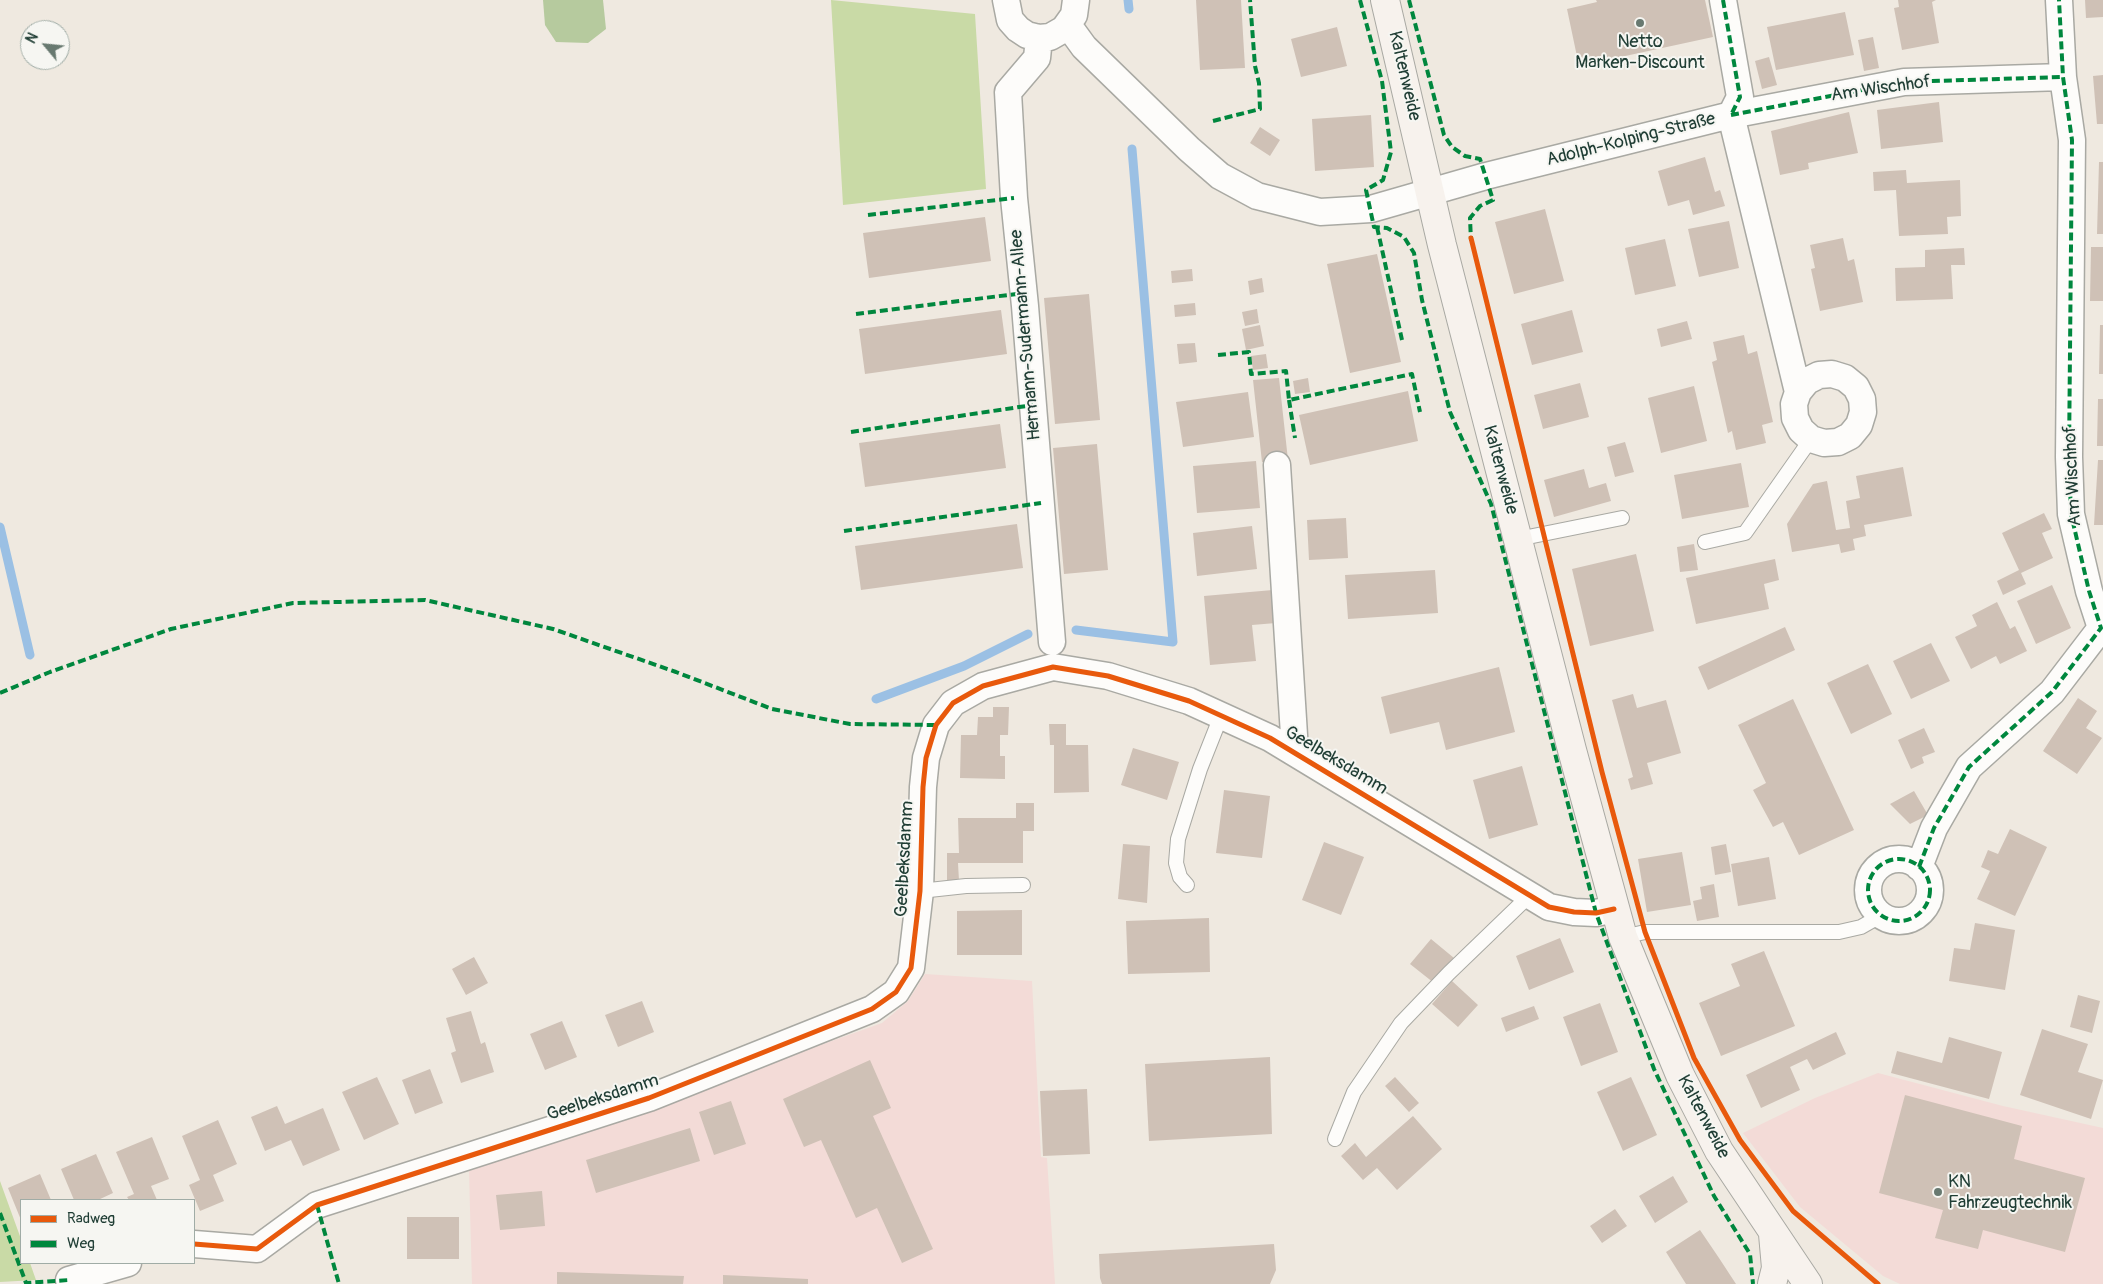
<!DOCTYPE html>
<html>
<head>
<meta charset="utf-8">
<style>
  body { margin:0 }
  #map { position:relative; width:2103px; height:1284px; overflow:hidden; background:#efe9e0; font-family:Pangolin,sans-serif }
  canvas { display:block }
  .legend { position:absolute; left:20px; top:1199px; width:175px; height:65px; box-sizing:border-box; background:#f6f6f2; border:1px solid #a0aca6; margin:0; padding:6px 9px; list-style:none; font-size:15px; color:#1f3d34 }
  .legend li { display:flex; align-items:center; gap:10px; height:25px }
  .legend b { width:25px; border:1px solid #a0aca6 }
  .north { position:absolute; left:20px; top:20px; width:50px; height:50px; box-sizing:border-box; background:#f6f6f2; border:1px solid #a0aca6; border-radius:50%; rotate:298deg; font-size:14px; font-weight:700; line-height:20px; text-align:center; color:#1f3d34 }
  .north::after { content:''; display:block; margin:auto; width:18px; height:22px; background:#687970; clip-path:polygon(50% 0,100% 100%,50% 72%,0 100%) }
</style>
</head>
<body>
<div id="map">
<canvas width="2103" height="1284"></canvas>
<ul class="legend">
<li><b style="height:6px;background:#e8590c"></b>Radweg</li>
<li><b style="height:6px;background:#00873e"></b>Weg</li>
</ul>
<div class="north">N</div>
</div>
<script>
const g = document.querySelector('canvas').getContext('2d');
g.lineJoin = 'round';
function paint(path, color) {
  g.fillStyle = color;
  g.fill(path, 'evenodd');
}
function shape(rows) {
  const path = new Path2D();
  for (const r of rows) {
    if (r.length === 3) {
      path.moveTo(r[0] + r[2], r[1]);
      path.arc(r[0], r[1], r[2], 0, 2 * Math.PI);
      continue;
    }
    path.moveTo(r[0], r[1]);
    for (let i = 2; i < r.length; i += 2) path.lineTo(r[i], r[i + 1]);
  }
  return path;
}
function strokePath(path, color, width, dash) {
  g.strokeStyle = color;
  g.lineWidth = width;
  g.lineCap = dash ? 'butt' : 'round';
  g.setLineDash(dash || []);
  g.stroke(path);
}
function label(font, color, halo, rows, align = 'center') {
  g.font = font + ' Pangolin,sans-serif';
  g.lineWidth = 4;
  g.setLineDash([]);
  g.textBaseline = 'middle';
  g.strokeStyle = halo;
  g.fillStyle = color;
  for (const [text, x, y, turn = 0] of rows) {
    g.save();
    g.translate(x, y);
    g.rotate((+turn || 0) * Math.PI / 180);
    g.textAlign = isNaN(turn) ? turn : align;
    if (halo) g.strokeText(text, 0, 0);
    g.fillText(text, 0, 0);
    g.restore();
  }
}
paint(shape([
  [925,974,1032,981,1041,1157,1047,1158,1055,1284,472,1284,469,1171,882,1023,908,1001],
  [1878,1073,2003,1106,2103,1128,2103,1284,1900,1284,1883,1276,1800,1207,1743,1133,1815,1098]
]), '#f3dbd7');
paint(shape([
  [831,0,975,14,986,189,843,205],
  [0,1181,21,1239,21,1263,30,1263,36,1280,0,1282]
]), '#c9daa6');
paint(shape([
  [543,0,603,0,606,29,588,43,556,42,545,25]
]), '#b6ca9e');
strokePath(shape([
  [1128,0,1129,9],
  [0,527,30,655],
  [1076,630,1173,642,1132,149],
  [876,699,964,666,1028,634]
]), '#9bc0e4', 9);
paint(shape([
  [1196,0,1241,0,1245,68,1200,70],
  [1596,0,1705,0,1713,37,1579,66,1567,9,1597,2],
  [1898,0,1936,0,1932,2,1939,43,1902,50,1894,8,1899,7],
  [2085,0,2103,0,2103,17,2086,18],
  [1845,12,1854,55,1776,70,1767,27],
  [1337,27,1347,66,1301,77,1291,39],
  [1873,37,1879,68,1864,71,1858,40],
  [1769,57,1777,85,1762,89,1755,61],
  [2103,75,2103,124,2097,124,2093,76],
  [1939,102,1943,142,1881,149,1877,110],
  [1849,112,1858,153,1808,163,1809,169,1780,175,1771,131],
  [1371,115,1374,167,1315,171,1312,119],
  [1260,127,1280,140,1270,156,1250,143],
  [1705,157,1715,192,1720,190,1725,206,1693,215,1689,200,1668,206,1658,171],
  [2099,162,2103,162,2103,234,2097,234],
  [1906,170,1907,183,1960,180,1961,216,1947,217,1948,234,1899,236,1896,190,1874,191,1873,172],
  [1545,209,1564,281,1514,294,1495,222],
  [985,217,991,261,869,278,863,233],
  [1729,221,1739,268,1699,277,1688,229],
  [1843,238,1848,261,1854,259,1863,302,1820,311,1811,269,1815,268,1810,245],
  [1665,239,1676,286,1635,295,1625,248],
  [2091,247,2103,247,2103,301,2090,301],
  [1964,248,1965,265,1951,265,1953,299,1896,301,1895,268,1925,267,1925,250],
  [1377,254,1401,362,1350,373,1327,264],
  [1192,269,1193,281,1172,283,1171,271],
  [1262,278,1264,292,1250,295,1248,281],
  [1089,294,1100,420,1055,424,1044,298],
  [1195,303,1196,315,1175,317,1174,305],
  [1257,309,1259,323,1245,326,1242,312],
  [1001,310,1007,354,865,374,859,329],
  [1572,310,1583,352,1532,365,1521,324],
  [1687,321,1692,339,1661,347,1657,329],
  [1260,325,1264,346,1246,350,1242,329],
  [2100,325,2103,325,2103,374,2099,374],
  [1744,335,1748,354,1757,351,1773,422,1762,425,1766,443,1736,450,1732,431,1728,433,1720,397,1712,362,1717,360,1713,342],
  [1195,343,1197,362,1179,364,1177,344],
  [1266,354,1268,368,1253,370,1251,356],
  [1279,378,1288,460,1262,462,1253,380],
  [1308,378,1310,392,1295,394,1293,381],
  [1580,383,1589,417,1543,429,1534,395],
  [1694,386,1707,441,1661,453,1648,398],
  [1408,391,1418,441,1310,465,1299,415],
  [1248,392,1254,437,1183,447,1176,402],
  [2098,399,2103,399,2103,446,2097,446],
  [1000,424,1006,468,865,487,859,443],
  [1625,442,1634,472,1615,477,1607,447],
  [1097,444,1108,570,1064,574,1053,448],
  [2098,460,2103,460,2103,525,2094,525],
  [1256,461,1260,508,1197,513,1193,466],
  [1741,463,1749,507,1682,519,1674,475],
  [1903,467,1912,516,1864,525,1866,536,1853,539,1855,550,1841,553,1839,544,1792,552,1787,524,1813,484,1827,481,1836,530,1850,528,1846,501,1860,498,1856,476],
  [1584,469,1589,488,1606,483,1611,501,1554,517,1544,480],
  [2044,513,2052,529,2042,533,2053,558,2021,573,2026,584,2003,595,1997,581,2019,570,2002,533],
  [1346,518,1348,558,1309,560,1307,520],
  [1017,524,1023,568,861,590,855,546],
  [1252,526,1257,569,1197,576,1193,533],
  [1694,544,1698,570,1680,572,1677,547],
  [1636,554,1654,631,1590,646,1572,569],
  [1775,559,1779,580,1764,584,1769,609,1696,624,1686,578],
  [1435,570,1438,613,1348,619,1345,575],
  [2052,585,2071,628,2036,644,2017,601],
  [1273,590,1276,623,1252,625,1256,661,1210,665,1204,596],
  [1997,602,2010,629,2015,626,2027,651,2000,664,1996,656,1971,669,1955,637,1977,626,1972,615],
  [1785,627,1795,650,1708,690,1698,667],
  [1931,643,1950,681,1911,699,1893,661],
  [1868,664,1892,714,1851,734,1827,683],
  [1499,667,1515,732,1446,750,1439,722,1390,734,1381,697],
  [1633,694,1637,708,1666,700,1681,753,1647,763,1653,784,1631,790,1628,779,1633,777,1612,700],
  [2078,698,2097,711,2086,728,2102,738,2077,774,2043,751],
  [1793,699,1854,830,1799,855,1783,822,1773,827,1753,790,1766,783,1738,725],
  [993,707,1009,707,1008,735,1000,735,1000,756,1005,756,1005,779,960,778,961,735,977,735,978,717,993,717],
  [1049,724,1066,724,1066,745,1088,745,1089,792,1054,793,1054,745,1050,745],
  [1924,728,1935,752,1922,757,1924,763,1911,769,1898,740],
  [1133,748,1179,762,1167,800,1121,785],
  [1522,766,1538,825,1489,839,1473,780],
  [1224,790,1270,796,1262,858,1216,853],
  [1914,791,1928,815,1910,824,1890,804],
  [1016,803,1034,803,1034,831,1023,831,1023,863,958,863,959,881,947,881,947,853,959,853,958,818,1016,818],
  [2010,829,2047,847,2015,916,1977,899,1990,871,1981,867,1988,850,1998,854],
  [1324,842,1364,857,1341,915,1302,900],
  [1123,844,1150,846,1147,903,1118,899],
  [1726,844,1731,872,1715,875,1711,847],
  [1682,852,1691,905,1647,912,1638,859],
  [1769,857,1776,899,1738,906,1731,864],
  [1714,884,1719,917,1697,921,1693,901,1702,899,1700,887],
  [1022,910,1022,955,957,955,957,911],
  [1209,918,1210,972,1128,974,1126,921],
  [1975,923,2015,930,2005,990,1949,981,1954,948,1970,950],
  [1560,938,1574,972,1529,990,1516,956],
  [1431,939,1454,958,1434,983,1410,964],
  [1764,951,1795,1026,1721,1056,1699,1003,1740,986,1731,964],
  [474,957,488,983,466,995,452,969],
  [1452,981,1478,1005,1458,1027,1432,1004],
  [2078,995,2100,1001,2092,1033,2070,1027],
  [642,1001,654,1032,618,1047,605,1015],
  [1600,1003,1618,1052,1581,1066,1563,1017],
  [1534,1006,1539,1019,1506,1032,1501,1018],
  [471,1011,481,1044,485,1042,494,1072,461,1083,451,1053,456,1051,446,1018],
  [562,1021,577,1057,545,1070,530,1034],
  [2042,1029,2088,1044,2078,1072,2103,1080,2091,1119,2020,1095],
  [1836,1032,1846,1054,1813,1070,1807,1059,1790,1067,1800,1090,1761,1108,1746,1075],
  [1949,1037,2002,1052,1989,1099,1891,1073,1897,1051,1942,1063],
  [1270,1057,1272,1134,1149,1141,1145,1064],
  [870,1060,891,1108,873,1116,933,1249,902,1263,877,1208,856,1218,821,1140,804,1147,783,1099],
  [430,1069,443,1103,415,1114,402,1080],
  [377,1077,399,1124,364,1140,342,1092],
  [1395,1077,1419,1103,1409,1112,1385,1086],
  [1631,1077,1657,1135,1623,1151,1597,1092],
  [1087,1089,1090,1154,1043,1156,1040,1091],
  [1905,1095,2022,1126,2014,1159,2085,1178,2065,1252,1983,1230,1978,1249,1935,1238,1943,1210,1879,1193],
  [731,1101,746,1144,714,1155,699,1112],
  [277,1106,285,1124,323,1108,340,1150,303,1166,291,1140,265,1151,251,1117],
  [1413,1116,1442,1149,1397,1190,1377,1168,1363,1180,1341,1156,1355,1143,1366,1157],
  [218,1120,237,1164,213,1175,224,1201,200,1211,189,1185,200,1180,182,1136],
  [690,1128,700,1161,596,1193,586,1160],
  [152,1137,169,1179,151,1186,157,1200,129,1200,127,1197,134,1194,116,1152],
  [96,1154,113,1193,98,1200,74,1200,61,1169],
  [40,1174,51,1200,21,1200,21,1220,8,1188],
  [1673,1176,1688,1202,1655,1223,1639,1196],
  [542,1191,545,1226,500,1230,496,1195],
  [1615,1209,1627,1226,1602,1243,1590,1226],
  [407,1217,459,1217,459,1259,407,1259],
  [1700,1230,1719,1258,1736,1284,1686,1284,1666,1252],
  [1274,1244,1276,1270,1270,1284,1102,1284,1100,1278,1099,1254],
  [557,1272,684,1276,683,1284,557,1284],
  [723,1275,808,1279,808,1284,723,1284]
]), '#cfc1b6');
const service = shape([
  [1518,539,1622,518],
  [1705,542,1745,533,1811,439],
  [1187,885,1180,877,1176,863,1178,839,1200,769,1221,716],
  [920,891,966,886,1023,885],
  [1623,937,1645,932,1839,932,1861,927,1882,915],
  [1335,1139,1354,1092,1401,1023,1449,973,1530,895]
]);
const minor = shape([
  [1006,0,1010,20,1018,29,1027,35,1039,38,1050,37,1064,29,1074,15,1076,0],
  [1723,0,1740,97,1731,115],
  [1068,25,1084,47,1189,149,1220,176,1257,196,1320,212,1371,209,1486,176,1731,115,1798,392,1794,404,1795,418,1801,430,1811,439,1824,443,1838,442,1850,436,1859,425,1863,412,1862,399,1856,387,1845,378,1832,374,1819,375,1807,381,1798,392],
  [1039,38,1037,58,1008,92,1014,198,1025,306,1052,642],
  [1731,115,1904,82,2063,77],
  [1277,465,1295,751],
  [1899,890,31],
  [1919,867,1934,828,1969,767,2052,692,2101,628,2089,591,2071,514,2069,457,2072,140,2063,77,2059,0],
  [194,1244,257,1249,317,1205,649,1098,872,1009,896,992,911,968,920,891,923,787,926,758,936,725,953,703,983,686,1053,667,1108,676,1189,701,1270,738,1549,907,1574,912,1596,913,1614,909],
  [69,1280,128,1263]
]);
const secondary = shape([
  [1385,0,1442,245,1572,750,1623,937,1680,1075,1719,1151,1808,1284],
  [1772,1284,1776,1268,1773,1234]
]);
strokePath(service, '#a9a9a3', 16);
strokePath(minor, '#a9a9a3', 29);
strokePath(secondary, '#a9a9a3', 30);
strokePath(service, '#fdfcfa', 14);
strokePath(minor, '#fdfcfa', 26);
strokePath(secondary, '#f7f2ed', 28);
strokePath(shape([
  [1360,0,1382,81,1391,152,1383,180,1366,190,1374,227,1387,228,1404,237,1414,253,1422,300,1450,412,1491,504,1596,913,1654,1069,1714,1196,1750,1254,1753,1284],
  [1409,0,1444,135,1452,147,1465,156,1480,159,1493,200,1480,206,1470,218,1471,241],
  [1723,0,1740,97,1731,115],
  [1731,115,1904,82,2063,77],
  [1213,121,1260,109,1259,83,1255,66,1250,0],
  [868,215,1014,198],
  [1377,227,1402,340],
  [856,314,1024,293],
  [1218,355,1249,352,1251,374,1286,371,1289,400,1412,374,1420,412],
  [1289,400,1295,438],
  [851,432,1033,405],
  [844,531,1041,503],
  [0,693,50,672,171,629,293,603,425,600,553,629,676,672,772,709,850,724,936,725],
  [1899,890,31],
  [1919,867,1934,828,1969,767,2052,692,2101,628,2089,591,2071,514,2069,457,2072,140,2063,77,2059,0],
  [317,1205,339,1284],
  [0,1213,26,1283,69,1280]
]), '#00873e', 4, [8, 4]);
strokePath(shape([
  [1471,238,1602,772,1645,932,1694,1058,1740,1140,1793,1211,1878,1284],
  [194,1244,257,1249,317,1205,649,1098,872,1009,896,992,911,968,920,891,923,787,926,758,936,725,953,703,983,686,1053,667,1108,676,1189,701,1270,738,1549,907,1574,912,1596,913,1614,909]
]), '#e8590c', 5);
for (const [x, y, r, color] of [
  [1640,23,5,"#687970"],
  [1938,1192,5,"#687970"]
]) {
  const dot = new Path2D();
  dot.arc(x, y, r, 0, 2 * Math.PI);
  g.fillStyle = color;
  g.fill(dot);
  strokePath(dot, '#f6f6f2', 2);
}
label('18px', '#1f3d34', '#f6f6f2', [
  ["Netto",1640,42],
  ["Marken-Discount",1640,63],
  ["KN",1948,1182,"left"],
  ["Fahrzeugtechnik",1948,1203,"left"]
]);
label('18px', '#1f3d34', '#f6f6f2', [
  ["Kaltenweide",1404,76,77],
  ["Am Wischhof",1881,89,-8],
  ["Adolph-Kolping-Straße",1631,140,-14],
  ["Hermann-Sudermann-Allee",1026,335,-95],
  ["Kaltenweide",1500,470,75],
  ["Am Wischhof",2073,476,-93],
  ["Geelbeksdamm",1336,761,31],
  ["Geelbeksdamm",905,859,-87],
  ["Geelbeksdamm",603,1098,-18],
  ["Kaltenweide",1703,1117,62]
]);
</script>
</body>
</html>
